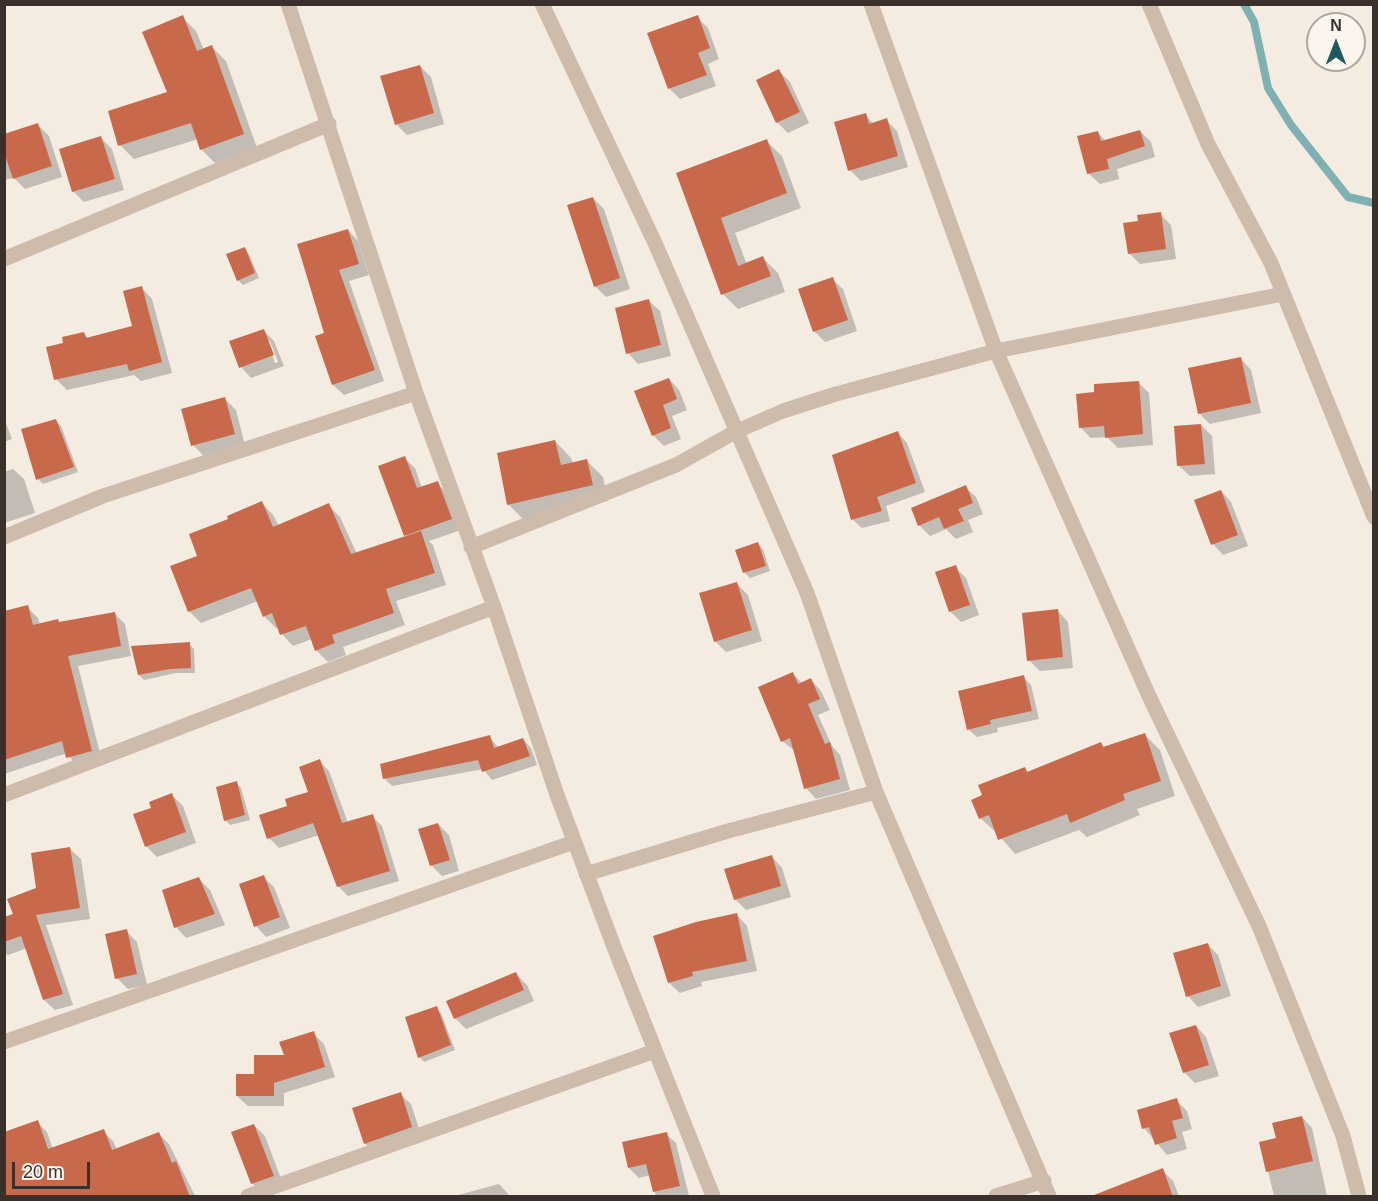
<!DOCTYPE html>
<html>
<head>
<meta charset="utf-8">
<style>
  body { margin:0 }
  #map { position:relative; width:1378px; height:1201px; overflow:hidden; background:#f4ebe1; font-family:Helvetica,sans-serif }
  canvas { display:block }
  .frame { position:absolute; inset:0; border:6px solid #3b302b; pointer-events:none }
  .north { position:absolute; left:1306px; top:12px; width:60px; height:60px; box-sizing:border-box; background:#fbf5ee; border:2px solid #aea6a0; border-radius:50%; rotate:0deg; font-size:16px; font-weight:700; line-height:24px; text-align:center; color:#3b302b }
  .north::after { content:''; display:block; margin:auto; width:21px; height:27px; background:#1f5a5e; clip-path:polygon(50% 0,100% 100%,50% 72%,0 100%) }
  .scale { position:absolute; left:12px; top:1162px; width:78px; height:27px; box-sizing:border-box; border:3px solid #3b302b; border-top:0; padding-left:8px; font-size:18px; line-height:21px; white-space:nowrap; color:#3b302b; -webkit-text-stroke:4px #fbf5ee; paint-order:stroke }
</style>
</head>
<body>
<div id="map">
<canvas width="1378" height="1201"></canvas>
<div class="frame"></div>
<div class="north">N</div>
<div class="scale">20 m</div>
</div>
<script>
const g = document.querySelector('canvas').getContext('2d');
g.lineJoin = 'round';
function paint(path, color) {
  g.fillStyle = color;
  g.fill(path, 'evenodd');
}
function shape(rows) {
  const path = new Path2D();
  for (const r of rows) {
    path.moveTo(r[0], r[1]);
    for (let i = 2; i < r.length; i += 2) path.lineTo(r[i], r[i + 1]);
  }
  return path;
}
function strokePath(path, color, width, dash) {
  g.strokeStyle = color;
  g.lineWidth = width;
  g.lineCap = dash ? 'butt' : 'round';
  g.setLineDash(dash || []);
  g.stroke(path);
}
paint(shape([
  [182,17,196,31,204,50,212,47,226,61,257,148,215,163,201,149,198,139,134,159,120,145,169,93],
  [697,17,708,28,719,59,708,64,716,86,680,99,669,88],
  [420,66,431,77,444,124,407,135,396,124],
  [779,71,790,82,809,123,788,133,777,122],
  [865,115,874,124,886,120,897,131,908,167,861,181,850,170],
  [38,125,49,136,62,177,25,189,14,178,4,180,4,135],
  [1140,131,1151,142,1155,157,1117,169,1119,179,1100,184,1089,174,1079,137,1097,132,1106,141],
  [101,138,112,149,124,190,84,202,73,191],
  [766,141,782,156,801,208,735,233,747,265,763,258,778,273,785,292,738,309,723,294,678,174],
  [593,198,604,209,630,289,606,297,595,286],
  [1160,214,1171,225,1176,259,1140,264,1129,253,1140,223],
  [348,230,358,241,369,275,349,281,384,381,344,395,333,385,317,337,326,334,299,245],
  [244,249,249,254,259,278,243,285,238,280],
  [832,279,843,289,857,331,825,342,814,331],
  [142,288,152,299,172,373,141,381,134,375,67,390,56,379,65,344,84,333,89,339,134,327],
  [649,301,660,311,671,356,638,364,628,353],
  [263,330,274,341,284,366,251,378,241,367],
  [267,341,270,341,278,362,275,363],
  [1241,359,1251,370,1261,413,1210,424,1199,413],
  [669,379,679,390,687,410,672,416,681,439,664,446,653,435],
  [1138,382,1149,393,1153,445,1118,448,1107,437,1091,438,1080,427,1096,394],
  [225,399,236,410,245,445,204,456,193,445],
  [4,418,12,439,4,442],
  [56,421,61,426,78,472,43,484,38,479],
  [1201,425,1212,436,1215,474,1190,476,1179,466],
  [898,433,907,443,925,492,886,506,890,521,862,528,852,519],
  [555,441,571,458,573,464,586,460,603,477,608,501,524,520,508,504],
  [404,458,415,468,422,488,437,483,448,494,461,530,429,541,433,545,446,585,396,601,405,625,343,647,346,655,328,662,316,650,312,639,293,646,282,634,279,627,276,628,264,616,258,601,201,623,189,611,199,557,230,520,262,503,273,515,279,526,328,505,340,517,357,554,408,537,406,535],
  [13,469,24,479,35,513,4,523,4,472],
  [965,487,976,497,983,514,968,520,973,532,956,539,946,529,930,536,919,525],
  [1221,491,1231,502,1248,546,1223,555,1213,544,1196,501],
  [758,544,763,549,770,571,750,578,745,573,737,551],
  [955,567,966,578,979,615,961,622,950,611],
  [737,584,748,595,762,641,726,652,715,641],
  [27,607,38,618,40,625,114,613,125,624,131,656,78,666,102,761,78,768,67,753,4,774,4,631],
  [1058,611,1068,622,1073,668,1040,671,1029,660],
  [189,644,194,649,195,673,176,673,144,680,139,675],
  [793,674,802,683,811,680,821,691,830,710,818,715,832,746,840,755,850,790,816,799,806,788,795,751,782,741],
  [1023,677,1031,685,1039,719,997,728,998,732,977,737,968,729],
  [1145,735,1160,750,1175,796,1137,809,1140,815,1087,837,1079,830,1015,854,997,833,980,818,1025,769,1029,773,1100,743,1105,748],
  [489,737,499,748,523,739,531,748,537,765,492,780,483,769,392,786,384,778],
  [319,761,329,771,348,823,372,816,382,826,399,881,348,896,338,886,319,835,279,848,269,838,310,793],
  [236,783,241,788,250,820,230,825,225,820],
  [172,795,183,806,196,843,157,857,146,846,153,809],
  [438,824,449,835,459,871,442,876,431,865],
  [70,849,81,859,90,919,46,925,73,1005,55,1010,44,1000,27,948,8,955,4,952,4,919,15,915],
  [772,857,782,868,791,897,746,910,735,899],
  [263,877,274,887,290,928,266,937,256,926],
  [199,879,210,890,225,925,186,938,176,927],
  [737,915,747,926,757,971,701,982,702,986,680,993,669,983],
  [126,931,137,942,147,985,128,989,117,978],
  [1207,944,1218,955,1231,996,1198,1007,1188,996],
  [516,974,527,985,534,1001,466,1029,455,1018],
  [436,1008,441,1013,455,1050,424,1062,420,1057],
  [1196,1026,1206,1037,1219,1076,1195,1083,1184,1072],
  [313,1033,324,1044,335,1077,284,1093,284,1106,248,1106,237,1096,256,1075,286,1057],
  [400,1094,411,1104,422,1138,376,1154,365,1143],
  [1176,1100,1187,1111,1192,1129,1182,1132,1187,1149,1167,1155,1144,1128,1139,1111],
  [1302,1117,1312,1128,1327,1196,1274,1196,1261,1143,1278,1139],
  [37,1122,47,1132,53,1149,103,1131,113,1141,117,1150,159,1134,169,1144,195,1196,4,1196],
  [254,1125,265,1136,284,1187,264,1194,253,1184,233,1133],
  [666,1134,676,1143,689,1196,656,1196,650,1175,639,1178,629,1168],
  [1162,1170,1173,1181,1179,1196,1127,1196],
  [499,1184,510,1196,458,1196,458,1195]
]), '#0003');
strokePath(shape([
  [1244,4,1254,22,1268,88,1291,125,1348,197,1374,203]
]), '#7fb0b2', 8);
paint(shape([
  [183,15,197,51,212,45,244,134,200,150,191,123,118,146,108,111,167,92,142,32],
  [698,15,710,48,698,53,707,75,668,89,647,33],
  [420,65,434,113,395,125,380,76],
  [779,69,800,112,776,123,756,80],
  [866,113,869,124,887,118,898,156,848,171,834,122],
  [38,123,52,166,13,179,4,152,4,134],
  [1140,130,1145,146,1107,159,1109,169,1087,174,1077,136,1098,131,1101,141],
  [101,136,115,179,72,192,59,149],
  [767,139,787,193,721,218,738,266,763,256,771,276,721,295,676,173],
  [593,197,620,278,594,287,567,205],
  [1161,212,1166,249,1128,254,1123,223,1138,221,1137,215],
  [348,229,359,264,339,270,375,370,332,385,315,336,324,333,297,244],
  [245,247,255,273,237,281,226,254],
  [833,277,848,320,813,332,798,289],
  [142,286,162,362,129,371,127,364,54,380,46,347,63,343,62,337,84,332,86,338,132,326,123,291],
  [649,299,661,345,626,354,615,308],
  [264,329,274,355,239,368,229,341],
  [1241,357,1251,403,1198,414,1188,368],
  [669,378,677,399,663,405,671,428,652,436,634,391],
  [1139,381,1143,434,1105,438,1104,426,1079,428,1076,394,1094,392,1094,384],
  [225,397,235,434,191,446,181,409],
  [56,419,74,467,36,480,21,429],
  [1201,424,1205,464,1177,466,1174,426],
  [898,431,916,483,877,497,882,511,851,520,832,455],
  [555,440,561,465,587,459,593,485,507,505,497,453],
  [405,456,417,488,438,481,452,519,404,536,378,466],
  [966,485,973,503,958,509,964,521,944,529,939,517,918,526,911,508],
  [1221,490,1238,535,1211,545,1194,500],
  [262,501,273,527,329,503,351,554,421,531,435,573,386,589,394,613,332,635,335,643,315,651,306,626,280,635,272,613,263,617,251,588,188,612,170,566,197,556,189,534,228,519,227,516],
  [758,542,766,566,743,573,735,550],
  [956,565,970,605,949,612,935,572],
  [737,582,752,630,714,642,699,593],
  [28,605,33,625,58,619,59,622,115,612,121,646,68,656,92,751,66,758,62,741,4,760,4,611],
  [1058,609,1063,657,1027,661,1022,613],
  [190,642,191,668,170,669,138,675,131,646],
  [793,672,798,684,811,678,820,699,808,704,825,744,830,742,840,779,804,789,790,738,781,742,758,687],
  [1024,675,1032,711,990,720,991,724,967,730,958,691],
  [1145,733,1161,781,1123,794,1125,800,1070,823,1067,814,998,840,989,815,979,819,971,800,982,795,978,785,1025,767,1027,772,1101,742,1103,747],
  [490,735,494,748,523,738,530,756,482,772,478,760,383,779,380,764],
  [320,759,342,823,373,814,390,871,337,887,313,823,267,839,259,815,287,806,285,799,308,792,299,767],
  [237,781,245,815,224,821,216,787],
  [172,793,186,832,145,847,133,814,151,808,149,802],
  [438,823,450,860,430,866,418,829],
  [70,847,80,908,36,915,63,994,43,1000,21,936,4,942,4,917,13,914,7,899,36,888,31,853],
  [772,855,781,886,734,900,724,869],
  [264,875,280,917,254,927,239,884],
  [199,877,215,914,174,928,162,890],
  [737,913,747,961,692,972,693,976,668,983,653,936,696,922],
  [127,929,137,974,115,979,105,934],
  [1208,943,1221,986,1186,997,1173,953],
  [516,972,524,990,454,1019,446,1001],
  [437,1006,451,1045,418,1058,405,1017],
  [1196,1025,1209,1065,1183,1073,1169,1033],
  [314,1031,325,1067,274,1083,274,1096,236,1096,236,1074,254,1074,254,1055,284,1055,279,1042],
  [401,1092,412,1127,364,1144,352,1108],
  [1177,1098,1183,1118,1172,1121,1177,1138,1155,1145,1149,1127,1142,1129,1137,1110],
  [1302,1116,1313,1161,1266,1172,1259,1142,1276,1138,1272,1123],
  [38,1120,48,1149,104,1129,112,1150,159,1132,172,1163,176,1161,190,1197,4,1197,4,1132],
  [254,1124,274,1176,251,1184,231,1132],
  [667,1132,680,1186,653,1192,646,1164,628,1168,622,1142],
  [1163,1168,1173,1197,1095,1197,1094,1195]
]), '#c8694b');
strokePath(shape([
  [288,4,416,393,494,607,557,795,614,947,713,1196],
  [542,4,655,243,807,593,876,792,1049,1196],
  [871,4,996,351,1149,696,1259,926,1343,1136,1359,1196],
  [1149,4,1208,144,1271,263,1374,517],
  [4,259,329,124],
  [4,537,103,496,416,393],
  [471,547,676,465,735,432,783,411,836,394,996,351,1283,294],
  [4,795,494,607],
  [586,874,728,831,876,792],
  [4,1042,574,842],
  [248,1196,655,1051],
  [996,1196,1044,1181]
]), '#cdbbac', 15);
</script>
</body>
</html>
